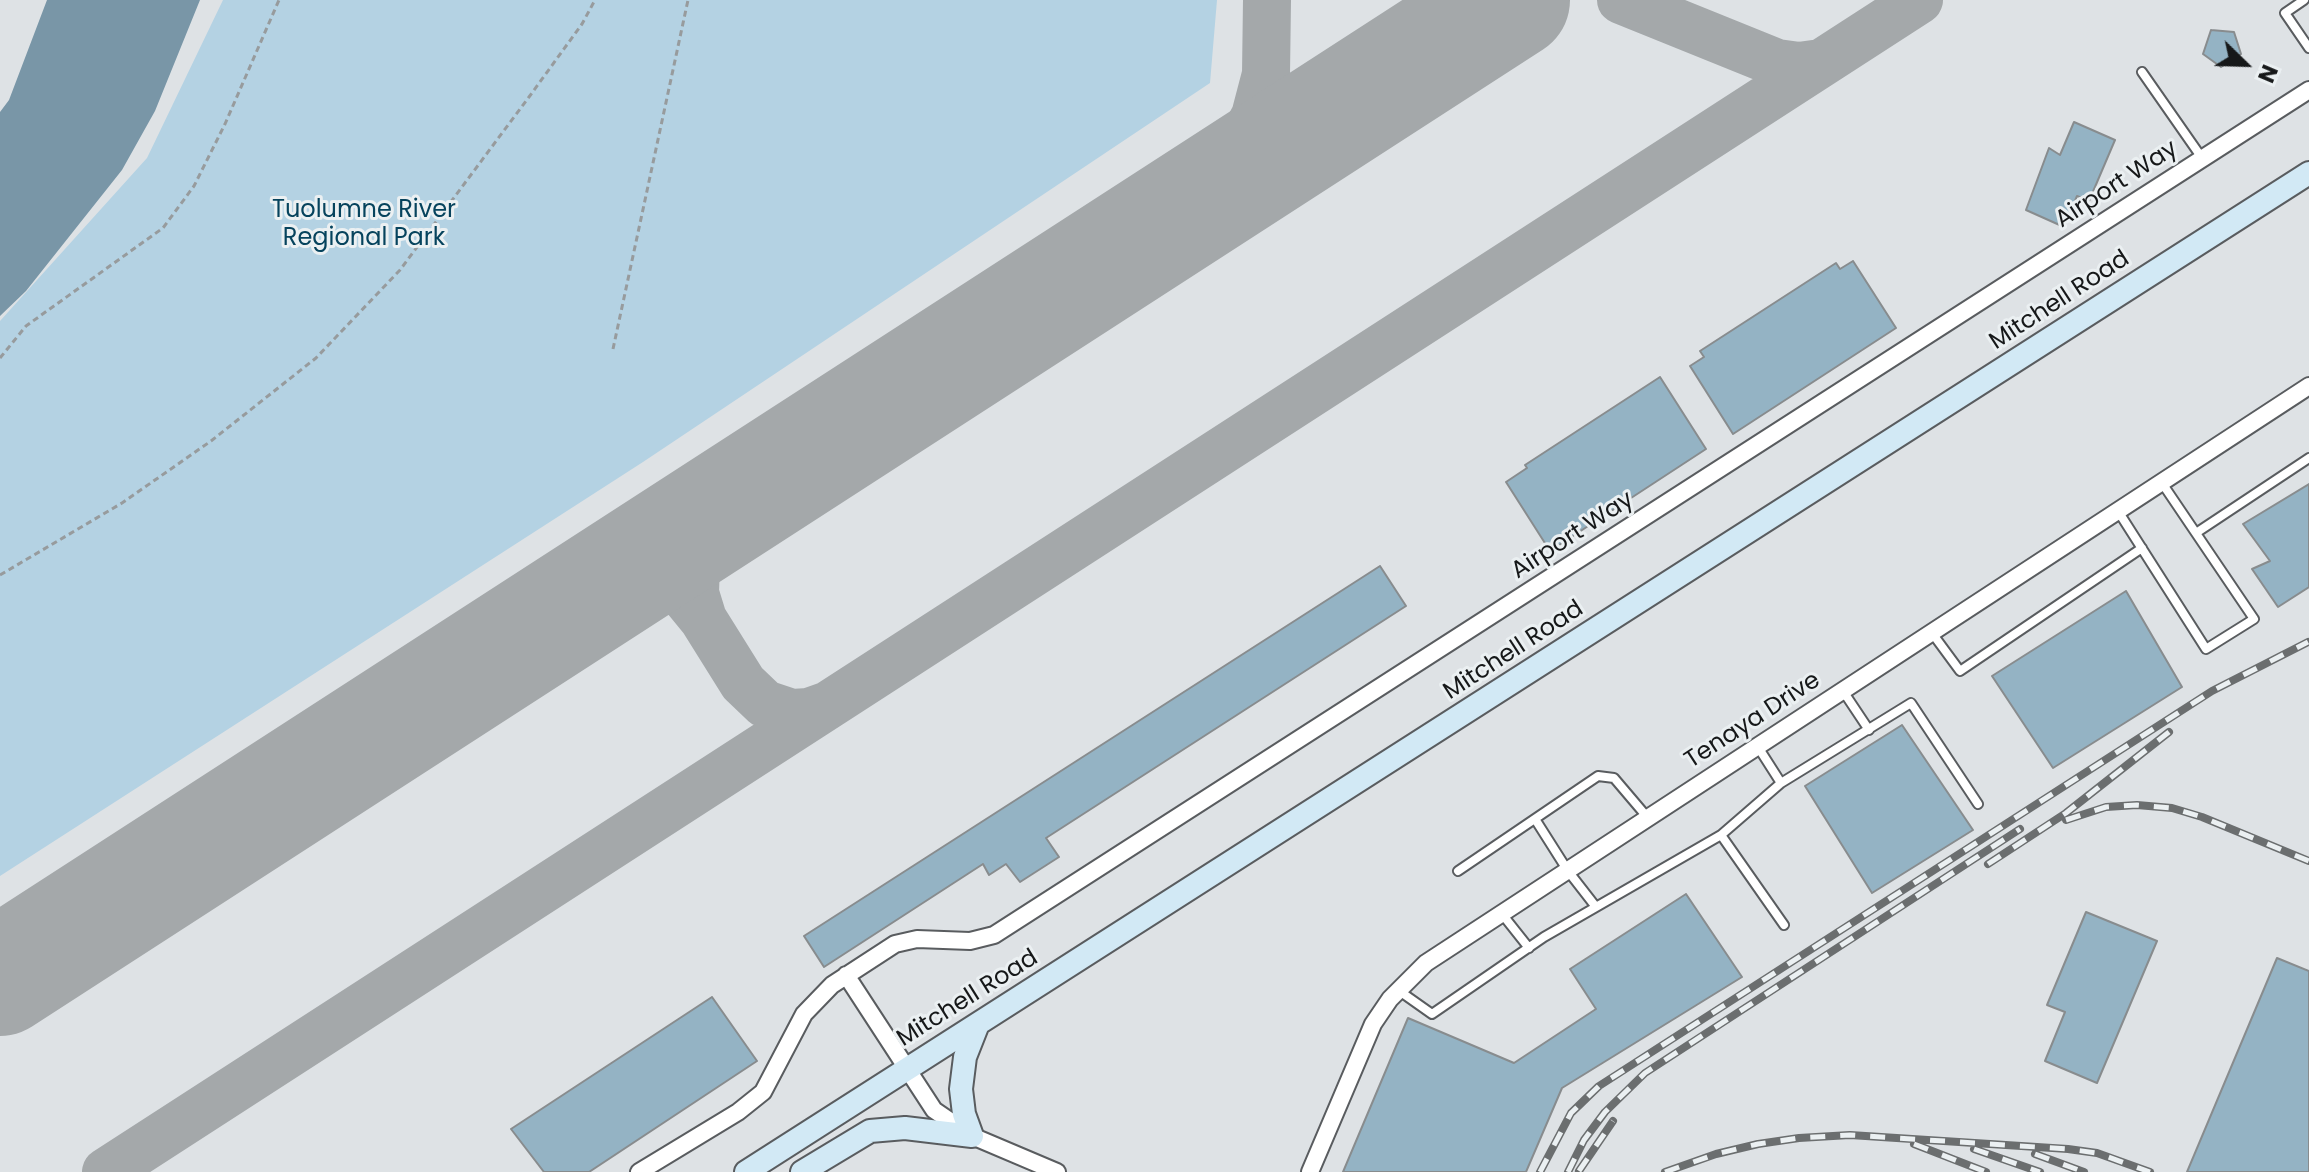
<!DOCTYPE html>
<html>
<head>
<meta charset="utf-8">
<style>
  body { margin:0 }
  #map { position:relative; width:2309px; height:1172px; overflow:hidden; background:#dee2e5; font-family:Poppins,sans-serif }
  canvas { display:block }
  .north { position:absolute; left:2205px; top:24px; width:80px; height:80px; -webkit-text-stroke:6px #ebf0f2; paint-order:stroke; rotate:113deg; font-size:22px; font-weight:700; line-height:32px; text-align:center; color:#161819 }
  .north::after { content:''; display:block; margin:auto; width:28px; height:36px; background:#161819; clip-path:polygon(50% 0,100% 100%,50% 72%,0 100%) }
</style>
</head>
<body>
<div id="map">
<canvas width="2309" height="1172"></canvas>
<div class="north">N</div>
</div>
<script>
const g = document.querySelector('canvas').getContext('2d');
g.lineJoin = 'round';
function paint(path, color) {
  g.fillStyle = color;
  g.fill(path, 'evenodd');
}
function shape(rows) {
  const path = new Path2D();
  for (const r of rows) {
    path.moveTo(r[0], r[1]);
    for (let i = 2; i < r.length; i += 2) path.lineTo(r[i], r[i + 1]);
  }
  return path;
}
function strokePath(path, color, width, dash) {
  g.strokeStyle = color;
  g.lineWidth = width;
  g.lineCap = dash ? 'butt' : 'round';
  g.setLineDash(dash || []);
  g.stroke(path);
}
function label(font, color, halo, rows, align = 'center') {
  g.font = font + ' Poppins,sans-serif';
  g.lineWidth = 6;
  g.setLineDash([]);
  g.textBaseline = 'middle';
  g.strokeStyle = halo;
  g.fillStyle = color;
  for (const [text, x, y, turn = 0] of rows) {
    g.save();
    g.translate(x, y);
    g.rotate((+turn || 0) * Math.PI / 180);
    g.textAlign = isNaN(turn) ? turn : align;
    if (halo) g.strokeText(text, 0, 0);
    g.fillText(text, 0, 0);
    g.restore();
  }
}
paint(shape([
  [223,0,1217,0,1210,83,643,462,0,876,0,321,147,158]
]), '#b4d2e3');
paint(shape([
  [47,0,200,0,155,111,122,170,26,291,0,316,0,112,9,100]
]), '#7996a7');
strokePath(shape([
  [1621,0,1777,63,1799,66,1821,63],
  [1495,10,1514,0],
  [1191,206,1229,164,1255,116,1266,74,1267,0],
  [729,505,709,529,696,562,695,593,703,619,743,683,765,704,792,713,809,712,826,706],
  [603,587,636,579,660,582,685,597,703,619],
  [106,1172,1919,0]
]), '#a4a8aa', 48);
strokePath(shape([
  [0,977,1511,0]
]), '#a4a8aa', 118);
const building = shape([
  [2211,30,2234,32,2241,54,2221,67,2203,54,2211,30],
  [2074,122,2115,140,2089,201,2077,196,2064,227,2026,210,2049,148,2060,155,2074,122],
  [1853,261,1896,328,1733,434,1690,366,1704,357,1700,351,1836,263,1840,269,1853,261],
  [1660,377,1706,449,1550,551,1506,482,1527,468,1525,465,1660,377],
  [2309,484,2309,587,2278,607,2252,569,2270,561,2243,524,2309,484],
  [1380,566,1406,606,1046,838,1059,857,1020,882,1006,864,989,875,983,864,824,967,804,936,1380,566],
  [2126,591,2182,687,2053,768,1992,676,2126,591],
  [1902,725,1973,830,1872,893,1805,786,1902,725],
  [1686,894,1742,977,1562,1088,1526,1172,1343,1172,1408,1018,1514,1063,1596,1009,1570,969,1686,894],
  [2086,912,2157,941,2097,1083,2045,1061,2065,1012,2047,1005,2086,912],
  [2277,958,2309,971,2309,1172,2187,1172,2277,958],
  [712,997,757,1061,589,1172,544,1172,511,1129,712,997]
]);
paint(building, '#94b3c4');
strokePath(building, '#888c8e', 2);
const lane = shape([
  [2304,0,2285,13,2309,48],
  [2142,72,2202,158],
  [2118,511,2206,649,2254,619,2162,483],
  [2196,533,2309,458],
  [1932,633,1960,671,2142,548],
  [1843,691,1869,730],
  [1758,747,1781,783,1721,835,1784,925],
  [1781,783,1911,703,1978,804],
  [1535,819,1568,871,1596,907],
  [1458,871,1598,776,1614,778,1648,818],
  [1502,914,1529,948],
  [1398,990,1432,1014,1544,937,1721,835]
]);
const street = shape([
  [846,975,934,1110,972,1136,1057,1172],
  [639,1172,738,1112,763,1092,804,1014,832,985,895,944,917,939,970,941,994,935,2309,90],
  [1310,1172,1373,1024,1390,999,1426,963,2309,386]
]);
const secondary = shape([
  [972,1136,964,1114,961,1089,965,1057,978,1024],
  [746,1172,2309,173],
  [802,1172,870,1131,905,1128,972,1136]
]);
strokePath(lane, '#595c5f', 12);
strokePath(street, '#595c5f', 20);
strokePath(secondary, '#595c5f', 26);
strokePath(shape([
  [613,349,688,0],
  [0,358,26,326,163,228,194,186,225,124,279,0],
  [0,575,122,503,211,441,316,358,400,270,529,97,582,24,595,0]
]), '#979b9d', 3, [6, 4]);
strokePath(lane, '#fff', 8);
strokePath(street, '#fff', 16);
strokePath(secondary, '#d2e9f5', 22);
const rail = shape([
  [2066,820,2106,807,2137,805,2172,808,2202,817,2309,861],
  [1988,864,2066,813,2169,732],
  [1914,1144,1986,1172],
  [1974,1149,2040,1172],
  [2035,1154,2084,1172],
  [1579,1171,1613,1121],
  [1540,1172,1571,1113,1599,1086,2212,691,2308,642],
  [1568,1172,1584,1140,1605,1112,1645,1073,2020,829],
  [1665,1172,1716,1154,1758,1144,1799,1138,1850,1135,2068,1149,2097,1153,2150,1172]
]);
strokePath(rail, '#6b6e6f', 8);
strokePath(rail, '#ebf0f2', 5, [15]);
label('24px', '#161819', '#ebf0f2', [
  ["Airport Way",2117,185,-33],
  ["Mitchell Road",2060,301,-33],
  ["Airport Way",1573,536,-33],
  ["Mitchell Road",1514,651,-33],
  ["Tenaya Drive",1753,721,-33],
  ["Mitchell Road",968,999,-32]
]);
label('24px', '#06435d', '#ebf0f2', [
  ["Tuolumne River",364,211],
  ["Regional Park",364,239]
]);
</script>
</body>
</html>
